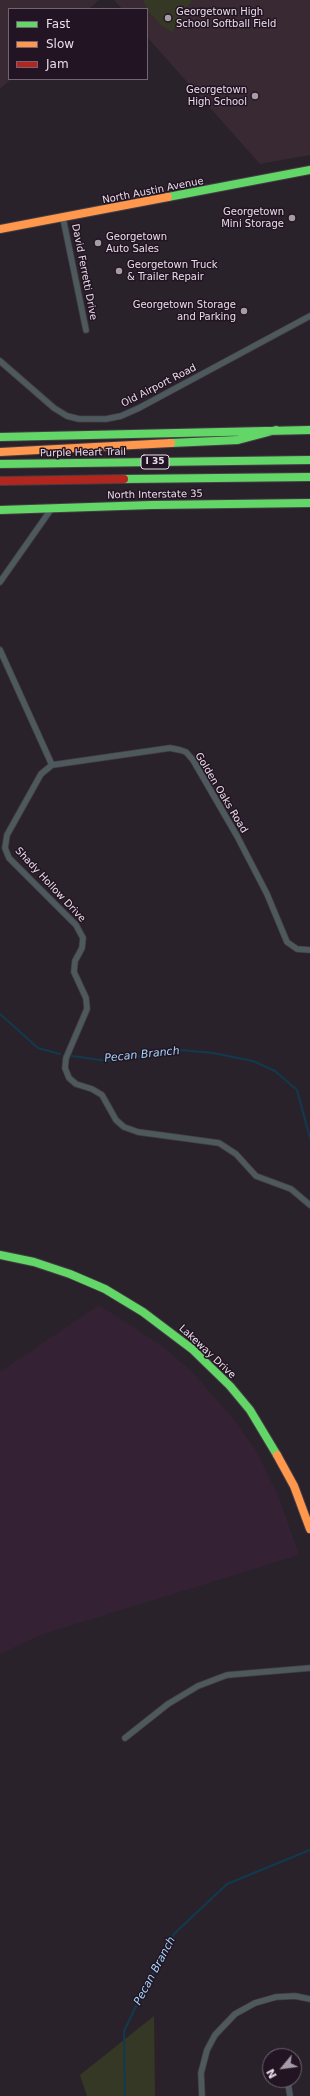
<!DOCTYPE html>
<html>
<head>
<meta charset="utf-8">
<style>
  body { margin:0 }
  #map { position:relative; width:310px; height:2096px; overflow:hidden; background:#2a222a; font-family:"DejaVu Sans",sans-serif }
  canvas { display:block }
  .legend { position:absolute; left:8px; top:8px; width:140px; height:72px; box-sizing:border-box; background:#231423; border:1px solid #726472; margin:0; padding:5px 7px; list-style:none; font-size:12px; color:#e8dde8 }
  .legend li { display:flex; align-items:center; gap:8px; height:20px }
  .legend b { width:20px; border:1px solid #726472 }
  .north { position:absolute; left:262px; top:2048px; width:40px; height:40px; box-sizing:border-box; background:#231423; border:1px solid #726472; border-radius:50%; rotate:241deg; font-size:11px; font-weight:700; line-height:16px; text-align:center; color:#e8dde8 }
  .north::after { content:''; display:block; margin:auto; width:14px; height:18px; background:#a69ca6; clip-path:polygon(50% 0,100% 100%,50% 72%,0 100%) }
</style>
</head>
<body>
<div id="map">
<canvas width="310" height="2096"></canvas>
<ul class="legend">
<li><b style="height:5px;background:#63d668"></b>Fast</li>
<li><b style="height:5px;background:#ff974d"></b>Slow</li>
<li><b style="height:5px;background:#b3261e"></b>Jam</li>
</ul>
<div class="north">N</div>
</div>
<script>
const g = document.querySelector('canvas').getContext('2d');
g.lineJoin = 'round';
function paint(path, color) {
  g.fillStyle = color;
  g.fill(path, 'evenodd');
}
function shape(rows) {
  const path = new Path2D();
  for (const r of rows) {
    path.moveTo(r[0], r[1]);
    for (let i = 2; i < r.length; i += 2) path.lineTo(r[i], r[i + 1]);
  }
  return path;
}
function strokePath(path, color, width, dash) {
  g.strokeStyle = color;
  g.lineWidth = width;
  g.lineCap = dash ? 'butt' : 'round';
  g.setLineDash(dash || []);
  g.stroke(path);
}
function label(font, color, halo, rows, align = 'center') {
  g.font = font + ' "DejaVu Sans",sans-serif';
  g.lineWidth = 3;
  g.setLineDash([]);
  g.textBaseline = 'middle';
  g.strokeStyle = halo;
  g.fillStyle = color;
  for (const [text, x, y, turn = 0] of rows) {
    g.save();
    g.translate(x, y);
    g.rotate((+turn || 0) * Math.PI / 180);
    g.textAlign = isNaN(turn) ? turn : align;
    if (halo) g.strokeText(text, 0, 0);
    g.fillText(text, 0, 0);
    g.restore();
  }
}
paint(shape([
  [99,1305,165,1348,193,1373,231,1416,257,1452,279,1498,299,1555,40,1635,0,1654,0,1372]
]), '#342234');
paint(shape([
  [0,0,99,0,89,9,9,9,9,79,11,79,0,89],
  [114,0,310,0,310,155,260,164,147,37,147,9,122,9]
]), '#382933');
paint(shape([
  [143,0,192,0,172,32,161,25,149,12],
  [154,2016,155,2096,87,2096,80,2075]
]), '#353824');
strokePath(shape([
  [0,1014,38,1048,60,1054],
  [72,1056,108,1061,181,1050,213,1053,253,1061,275,1071,297,1090,310,1138],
  [125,2096,124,2031,140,1998,174,1934,227,1884,310,1850]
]), '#113a50', 2);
const street = shape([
  [63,218,86,330],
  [0,361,54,408,67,416,79,419,106,419,121,416,139,408,310,316],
  [0,582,52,508],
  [0,650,52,765],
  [310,950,297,949,287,942,267,894,237,836,193,760,186,752,180,750,170,748,52,765,41,774,7,835,5,848,9,858,76,925,83,938,82,948,75,961,74,972,86,998,87,1009,66,1058,65,1068,69,1078,76,1084,92,1089,102,1095,116,1120,124,1127,138,1132,219,1143,236,1154,256,1176,291,1189,310,1205],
  [125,1738,168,1704,198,1686,227,1675,310,1668],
  [288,2083,290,2096],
  [202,2096,201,2073,207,2050,215,2035,235,2014,255,2003,276,1997,295,1996,310,1999]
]);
const fast = shape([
  [168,197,310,170],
  [0,437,310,430],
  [171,443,238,440,276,430],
  [0,464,310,460],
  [124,479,310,477],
  [0,510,151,505,310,503],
  [0,1255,34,1262,70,1274,105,1289,143,1312,192,1349,230,1386,250,1410,277,1455]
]);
const slow = shape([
  [0,229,168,197],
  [0,452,171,443],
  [277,1455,294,1486,310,1529]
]);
const jam = shape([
  [0,481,124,479]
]);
strokePath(street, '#443d44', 7);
strokePath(fast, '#443d44', 10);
strokePath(slow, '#443d44', 10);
strokePath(jam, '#443d44', 10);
strokePath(street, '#4d595d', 5.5);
strokePath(fast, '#63d668', 8);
strokePath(slow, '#ff974d', 8);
strokePath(jam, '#b3261e', 8);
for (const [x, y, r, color] of [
  [168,18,4,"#a69ca6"],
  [255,96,4,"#a69ca6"],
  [292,218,4,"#a69ca6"],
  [98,243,4,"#a69ca6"],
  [119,271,4,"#a69ca6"],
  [244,311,4,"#a69ca6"]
]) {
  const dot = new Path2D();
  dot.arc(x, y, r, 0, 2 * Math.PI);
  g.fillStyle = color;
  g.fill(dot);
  strokePath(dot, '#231423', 1.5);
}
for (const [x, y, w] of [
  [155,462,28]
]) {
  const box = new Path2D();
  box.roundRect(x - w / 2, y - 7, w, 14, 3);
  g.fillStyle = '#231423';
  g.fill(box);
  strokePath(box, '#e8dde8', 1);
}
label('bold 9px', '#e8dde8', null, [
  ["I 35",155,462]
]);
label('10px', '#e8dde8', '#231423', [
  ["Georgetown High",176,12],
  ["School Softball Field",176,24],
  ["Georgetown",247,90,"right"],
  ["High School",247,102,"right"],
  ["Georgetown",284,212,"right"],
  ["Mini Storage",284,224,"right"],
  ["Georgetown",106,237],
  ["Auto Sales",106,249],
  ["Georgetown Truck",127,265],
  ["& Trailer Repair",127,277],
  ["Georgetown Storage",236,305,"right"],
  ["and Parking",236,317,"right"]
], 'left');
label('10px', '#e8dde8', '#231423', [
  ["North Austin Avenue",153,191,-11],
  ["David Ferretti Drive",84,272,79],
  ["Old Airport Road",159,386,-27],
  ["Purple Heart Trail",83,453,-1],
  ["North Interstate 35",155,495,-1],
  ["Golden Oaks Road",221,793,59],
  ["Shady Hollow Drive",50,885,47],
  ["Lakeway Drive",207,1352,43]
]);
label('italic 11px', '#a0d7fa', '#231423', [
  ["Pecan Branch",142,1055,-6],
  ["Pecan Branch",155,1971,-62]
]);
</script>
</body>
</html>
